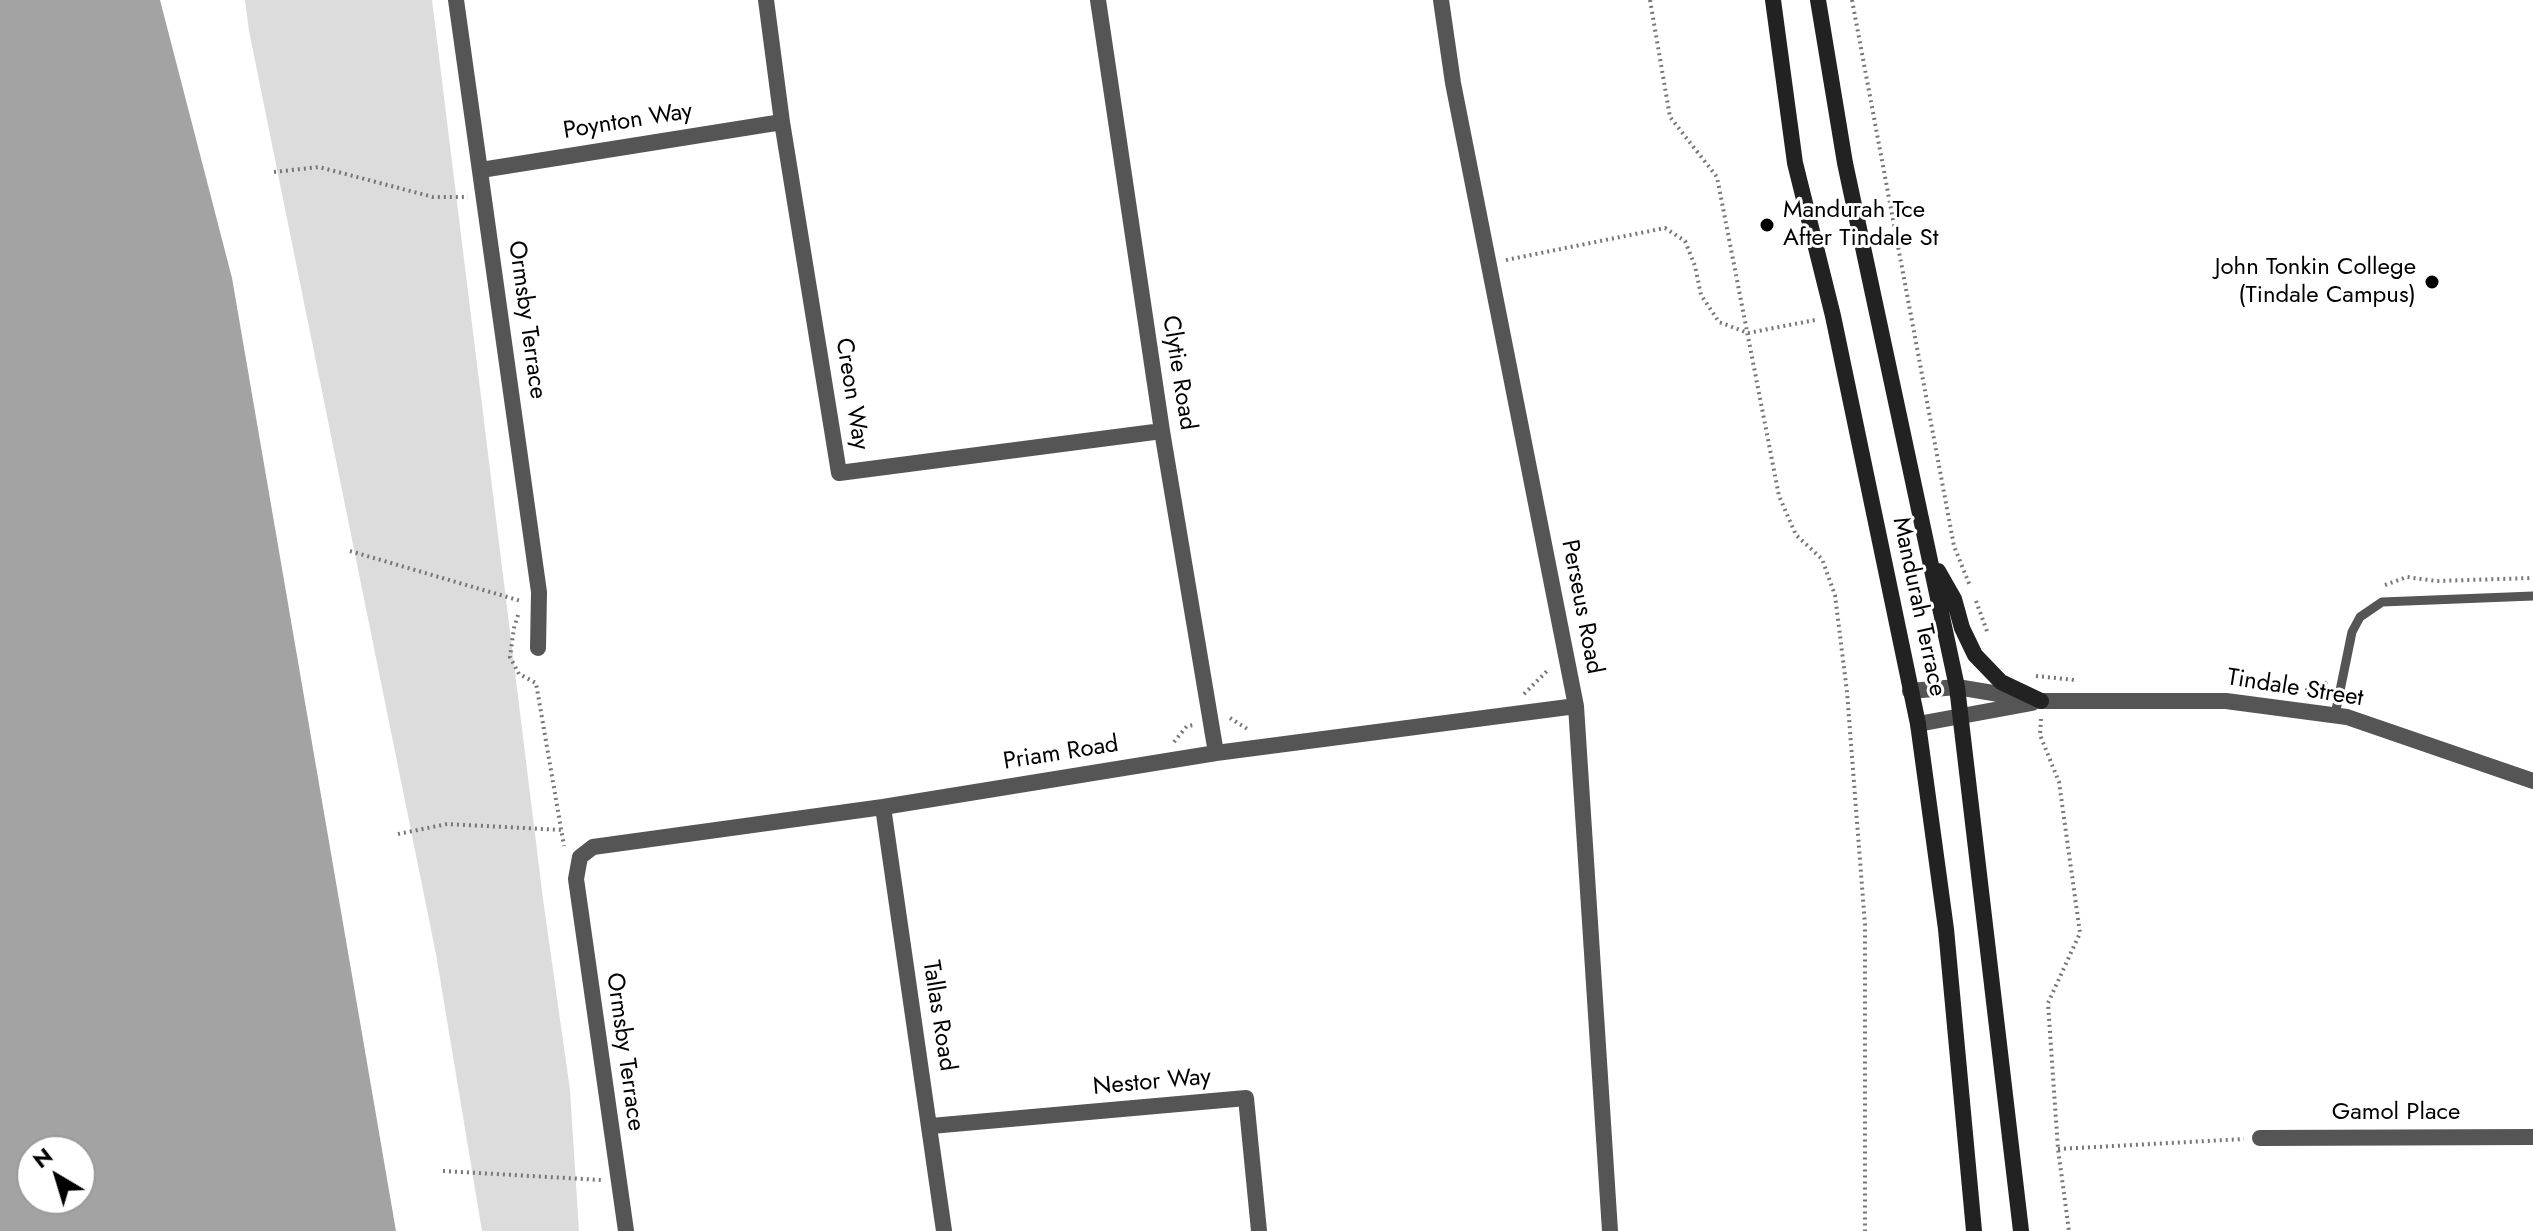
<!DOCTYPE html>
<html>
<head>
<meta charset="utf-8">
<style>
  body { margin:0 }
  #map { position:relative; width:2533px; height:1231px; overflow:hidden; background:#fff; font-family:Jost,sans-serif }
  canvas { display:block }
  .north { position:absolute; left:16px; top:1135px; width:80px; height:80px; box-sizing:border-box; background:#fff; border:2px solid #999; border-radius:50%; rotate:322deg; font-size:22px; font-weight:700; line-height:32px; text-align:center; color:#000 }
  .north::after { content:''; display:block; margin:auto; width:28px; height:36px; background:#000; clip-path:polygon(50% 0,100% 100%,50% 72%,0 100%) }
</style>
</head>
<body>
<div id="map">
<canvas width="2533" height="1231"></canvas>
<div class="north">N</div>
</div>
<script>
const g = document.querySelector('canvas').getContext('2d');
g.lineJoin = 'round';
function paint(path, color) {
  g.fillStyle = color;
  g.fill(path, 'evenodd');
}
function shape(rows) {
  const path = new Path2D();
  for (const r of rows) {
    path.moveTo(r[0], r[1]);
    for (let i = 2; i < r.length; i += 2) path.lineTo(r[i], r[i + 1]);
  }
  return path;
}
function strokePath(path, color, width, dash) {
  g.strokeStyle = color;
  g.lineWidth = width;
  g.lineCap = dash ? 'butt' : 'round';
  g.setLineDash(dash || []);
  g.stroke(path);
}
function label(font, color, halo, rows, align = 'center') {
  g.font = font + ' Jost,sans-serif';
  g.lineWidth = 6;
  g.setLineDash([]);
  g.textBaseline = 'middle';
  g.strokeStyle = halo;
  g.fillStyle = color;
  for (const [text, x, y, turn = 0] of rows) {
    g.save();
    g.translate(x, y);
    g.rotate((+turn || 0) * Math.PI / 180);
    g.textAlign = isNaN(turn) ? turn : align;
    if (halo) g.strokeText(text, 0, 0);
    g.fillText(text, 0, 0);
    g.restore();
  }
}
paint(shape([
  [245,0,432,0,543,899,570,1090,579,1231,482,1231,436,954,249,31]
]), '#dcdcdc');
paint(shape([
  [0,0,160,0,232,278,396,1231,0,1231],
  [32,1151,80,1151,80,1199,32,1199]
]), '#a3a3a3');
strokePath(shape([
  [1650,0,1670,117,1717,177,1779,496,1796,535,1822,559,1835,595,1847,692,1865,925,1865,1231],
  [1852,0,1954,546,1970,586],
  [274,172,319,167,433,197,468,197],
  [1506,260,1665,228,1685,241,1695,266,1701,295,1719,322,1748,333,1815,320],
  [350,551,521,601],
  [2385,585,2407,577,2436,581,2533,578],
  [1976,601,1988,634],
  [518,615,514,628,510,657,519,674,536,683,564,846],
  [2036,676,2075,680],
  [2299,690,2317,691,2327,682],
  [1524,694,1549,669],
  [1230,718,1249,730],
  [2041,719,2040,735,2059,782,2080,933,2048,1003,2058,1149,2069,1231],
  [1174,742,1187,726,1194,725],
  [398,834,447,824,562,830],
  [2058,1149,2244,1139],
  [443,1171,601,1180]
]), '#777', 4, [2, 4]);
strokePath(shape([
  [2335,715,2352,632,2360,617,2382,602,2533,596]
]), '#555', 9);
strokePath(shape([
  [456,0,539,592,538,648],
  [766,0,782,122,839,473,1162,431],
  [1098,0,1162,431,1216,753],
  [1441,0,1453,83,1576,706,1610,1231],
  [481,170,782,122],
  [1910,691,1957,687,2041,701,2226,701,2347,717,2533,781],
  [1918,724,2032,703],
  [883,807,944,1231],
  [931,1126,1246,1098,1259,1231],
  [2260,1138,2533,1137],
  [626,1231,576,879,580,857,593,847,883,807,1216,753,1576,706]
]), '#555', 16);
strokePath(shape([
  [1773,0,1795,163,1833,316,1918,724,1946,929,1974,1231],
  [1818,0,1845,163,1957,687,2021,1231],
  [1938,571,1954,599,1962,628,1975,655,2001,682,2041,701]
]), '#222', 16);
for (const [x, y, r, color] of [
  [1767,225,8,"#000"],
  [2432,282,8,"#000"]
]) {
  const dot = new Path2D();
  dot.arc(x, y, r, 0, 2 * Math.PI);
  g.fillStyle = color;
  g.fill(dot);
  strokePath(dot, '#fff', 3);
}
label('24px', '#000', '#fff', [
  ["Poynton Way",628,122,-9],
  ["Ormsby Terrace",526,320,82],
  ["Clytie Road",1178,373,81],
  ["Creon Way",851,394,81],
  ["Perseus Road",1581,607,79],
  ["Mandurah Terrace",1918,607,78],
  ["Tindale Street",2295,689,9],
  ["Priam Road",1061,754,-9],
  ["Tallas Road",938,1016,81],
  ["Ormsby Terrace",624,1052,82],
  ["Nestor Way",1152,1083,-5],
  ["Gamol Place",2396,1113]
]);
label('24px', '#000', '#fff', [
  ["Mandurah Tce",1783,211],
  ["After Tindale St",1783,239],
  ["John Tonkin College",2416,268,"right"],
  ["(Tindale Campus)",2416,296,"right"]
], 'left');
</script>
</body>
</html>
